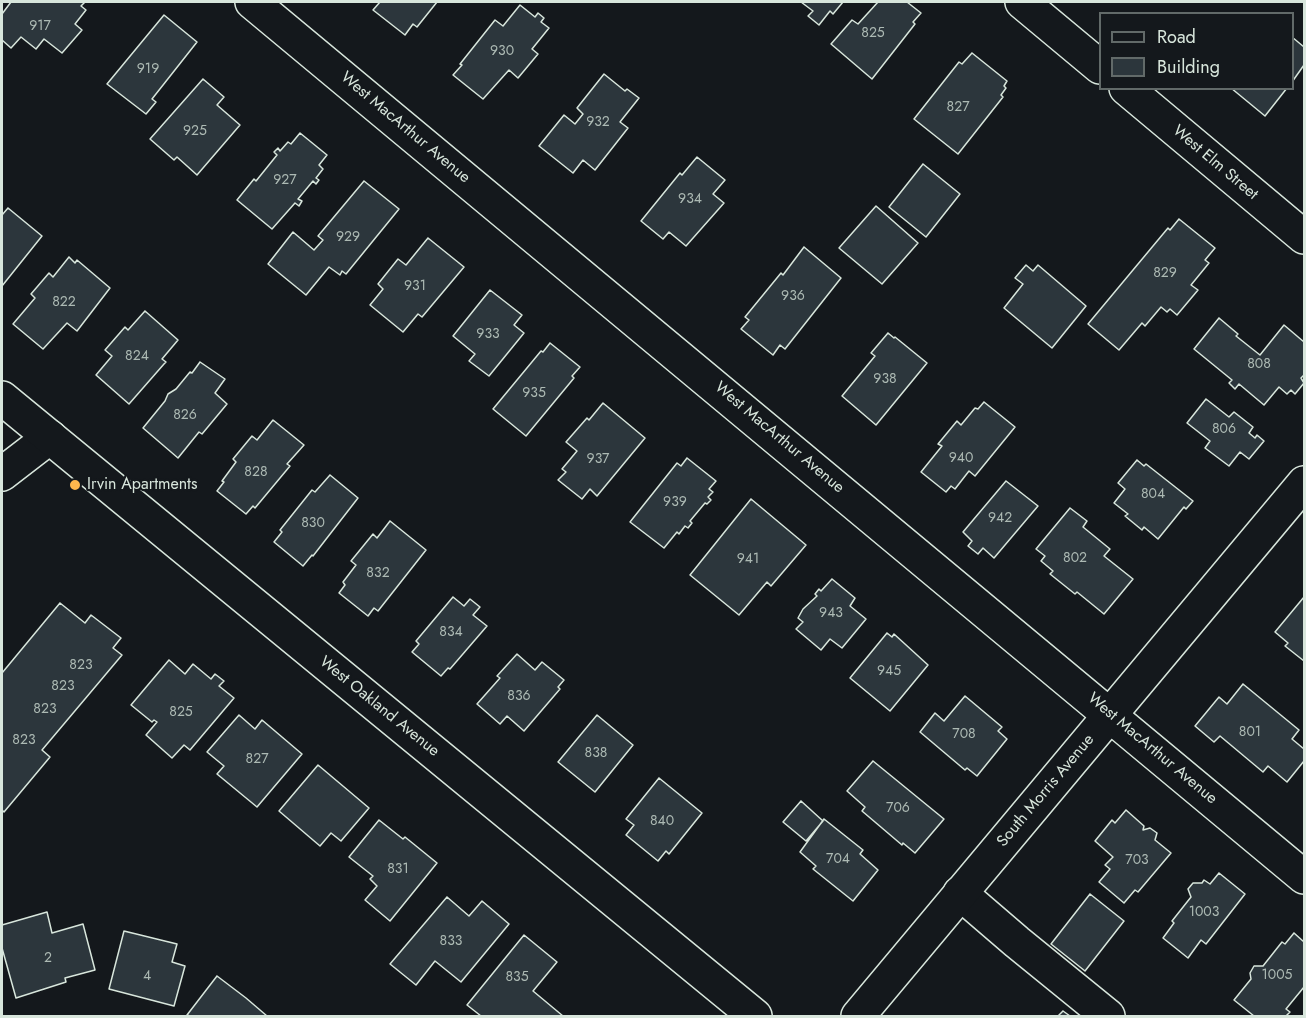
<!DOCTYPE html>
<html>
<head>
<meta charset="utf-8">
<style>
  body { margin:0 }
  #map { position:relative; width:1306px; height:1018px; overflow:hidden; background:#14181c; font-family:Jost,sans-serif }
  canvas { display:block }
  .frame { position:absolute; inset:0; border:3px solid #d8e6dc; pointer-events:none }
  .legend { position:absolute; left:1099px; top:12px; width:195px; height:78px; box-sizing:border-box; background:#14181c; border:2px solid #626a69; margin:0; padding:8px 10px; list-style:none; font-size:18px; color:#d8e6dc }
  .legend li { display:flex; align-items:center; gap:12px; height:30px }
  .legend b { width:30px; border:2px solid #626a69 }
</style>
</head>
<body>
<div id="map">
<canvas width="1306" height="1018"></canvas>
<div class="frame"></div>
<ul class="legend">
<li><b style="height:8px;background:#14181c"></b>Road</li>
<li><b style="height:16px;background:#2c363c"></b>Building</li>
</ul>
</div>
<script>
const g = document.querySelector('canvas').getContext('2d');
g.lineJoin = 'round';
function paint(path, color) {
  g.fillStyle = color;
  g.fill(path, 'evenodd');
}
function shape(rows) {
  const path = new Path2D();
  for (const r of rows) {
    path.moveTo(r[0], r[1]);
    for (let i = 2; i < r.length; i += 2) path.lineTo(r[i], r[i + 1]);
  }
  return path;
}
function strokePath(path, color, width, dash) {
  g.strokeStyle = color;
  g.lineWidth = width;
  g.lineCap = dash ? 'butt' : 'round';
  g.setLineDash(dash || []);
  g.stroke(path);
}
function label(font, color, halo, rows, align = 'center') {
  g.font = font + ' Jost,sans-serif';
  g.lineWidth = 4.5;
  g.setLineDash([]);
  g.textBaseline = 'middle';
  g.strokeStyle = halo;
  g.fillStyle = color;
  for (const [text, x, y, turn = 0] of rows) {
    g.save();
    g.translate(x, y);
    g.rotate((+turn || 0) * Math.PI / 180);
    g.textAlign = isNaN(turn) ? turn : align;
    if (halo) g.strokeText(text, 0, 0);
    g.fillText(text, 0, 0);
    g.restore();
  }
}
const building = shape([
  [11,2,85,2,81,6,86,10,75,24,82,30,62,53,44,39,36,49,21,37,11,48,2,40,2,14,11,2],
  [380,2,437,2,417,27,413,24,405,35,373,10,380,2],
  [801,2,843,2,833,14,830,11,819,25,808,16,813,11,801,2],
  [878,2,907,2,921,13,913,22,915,24,872,79,831,44,852,20,858,24,878,2],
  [520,5,535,17,538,13,544,18,541,22,549,28,532,49,538,54,518,78,509,70,483,99,453,75,462,65,460,64,495,20,503,26,520,5],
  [164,15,197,42,152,99,156,102,146,114,107,84,164,15],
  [1292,37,1304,47,1304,65,1292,82,1292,37],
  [972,53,1007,81,1004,86,1006,88,1001,95,1003,97,958,154,914,119,959,62,962,64,972,53],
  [604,74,625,91,627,89,639,98,620,122,628,128,595,170,583,160,573,173,539,146,564,115,575,124,583,114,577,108,604,74],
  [203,79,224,97,217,105,240,125,197,175,177,157,174,160,150,139,203,79],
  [1231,88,1287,88,1265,116,1231,88],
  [300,133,327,155,319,165,323,169,316,178,319,180,316,184,313,181,298,199,302,201,299,206,295,203,272,229,237,200,254,179,256,181,277,155,274,152,278,148,280,151,288,142,291,144,300,133],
  [697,157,725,180,713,194,724,203,686,246,669,232,663,239,641,221,680,173,682,175,697,157],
  [923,164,960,194,926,237,889,207,923,164],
  [364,181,399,209,346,274,342,271,340,275,329,267,306,295,268,264,293,232,314,250,323,240,318,236,364,181],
  [876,206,918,243,882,284,839,248,876,206],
  [8,208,42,236,2,286,2,215,8,208],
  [1179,219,1215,248,1205,260,1209,263,1191,285,1198,290,1177,315,1170,309,1167,312,1161,307,1145,326,1142,323,1119,350,1088,324,1168,228,1170,230,1179,219],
  [428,238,464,267,422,317,418,314,403,332,370,305,383,289,378,284,398,259,406,265,428,238],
  [804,247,841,278,785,349,780,345,773,355,741,329,749,320,745,317,781,273,783,275,804,247],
  [69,257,75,263,77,260,110,288,77,331,67,323,43,349,13,324,35,298,31,294,49,273,53,277,69,257],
  [1026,265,1033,271,1038,265,1086,306,1052,348,1004,308,1023,284,1015,278,1026,265],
  [490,290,522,315,514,325,524,333,489,376,469,361,475,354,453,336,490,290],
  [145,311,178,340,162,359,166,362,164,364,129,404,96,375,112,356,105,350,125,327,128,330,145,311],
  [1219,318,1238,334,1236,336,1260,355,1284,325,1304,342,1304,375,1301,378,1304,383,1295,394,1291,390,1287,394,1279,387,1264,405,1239,384,1235,389,1229,383,1232,380,1194,349,1219,318],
  [888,333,894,338,895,337,927,363,876,425,842,396,875,356,871,353,888,333],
  [550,343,580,367,572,376,574,378,526,436,493,409,541,351,543,352,550,343],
  [200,362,225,379,215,393,227,404,202,434,199,432,178,458,143,428,165,401,168,394,176,389,190,372,192,373,200,362],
  [1206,399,1229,417,1234,412,1253,427,1249,433,1255,438,1257,435,1264,441,1249,459,1240,452,1229,466,1205,448,1210,441,1187,423,1206,399],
  [984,402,1015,427,975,476,969,471,955,489,951,486,946,492,921,472,942,446,938,444,957,421,961,425,975,408,978,409,984,402],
  [603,403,645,438,597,496,590,489,582,499,558,480,566,472,562,469,577,451,566,442,587,418,589,420,603,403],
  [273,420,304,445,287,464,290,466,255,508,253,506,246,514,217,491,224,482,222,481,236,462,233,459,252,436,257,440,273,420],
  [687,458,716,481,709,489,713,492,708,497,711,500,707,504,705,503,690,521,692,523,688,528,685,526,679,534,677,532,664,548,630,522,677,463,681,466,687,458],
  [1137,460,1144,466,1146,464,1193,501,1186,509,1184,507,1158,539,1144,527,1142,530,1125,516,1128,514,1114,503,1125,489,1118,483,1137,460],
  [330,475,358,498,313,556,312,555,303,566,274,542,282,532,280,530,312,490,315,492,330,475],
  [1006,481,1038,506,994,558,983,548,978,554,968,546,972,541,963,532,1006,481],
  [751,499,806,545,771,586,767,582,739,615,690,575,751,499],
  [1070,508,1087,521,1083,527,1110,549,1104,556,1133,579,1104,614,1077,592,1075,594,1050,574,1053,571,1041,561,1045,556,1036,549,1070,508],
  [390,521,426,550,378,611,374,608,368,616,339,593,345,585,343,582,356,565,351,561,373,534,377,538,390,521],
  [832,579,855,598,850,606,866,619,842,648,830,639,821,650,796,629,803,622,798,618,803,609,817,596,815,594,819,589,821,591,832,579],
  [453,597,464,606,470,599,480,607,473,615,487,626,450,669,448,668,441,676,412,652,419,644,416,641,453,597],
  [1304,597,1304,661,1285,646,1288,643,1275,632,1304,597],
  [60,603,85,623,91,615,121,638,113,648,122,655,42,750,50,757,4,812,2,810,2,673,60,603],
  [887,633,892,637,894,634,928,665,890,711,850,678,887,633],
  [517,654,535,670,542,662,564,680,558,687,560,689,524,731,507,716,500,724,477,704,500,678,497,676,517,654],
  [169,660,185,674,193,664,211,679,215,674,224,681,219,686,234,698,190,750,184,745,172,758,146,735,157,722,154,720,152,722,131,705,169,660],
  [1243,684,1299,730,1292,739,1304,749,1304,761,1287,782,1268,766,1263,772,1220,736,1214,742,1195,726,1219,697,1227,704,1243,684],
  [965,696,1002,727,998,731,1007,739,977,776,967,768,965,770,920,732,935,713,944,721,965,696],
  [239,715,255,729,262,720,302,754,257,807,217,774,224,766,207,752,239,715],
  [597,715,633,745,595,792,558,762,597,715],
  [873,761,944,819,915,853,903,843,902,845,862,811,865,807,847,791,873,761],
  [318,765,369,808,341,841,331,833,320,846,279,811,318,765],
  [659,778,702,813,669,854,666,851,658,861,626,835,634,825,626,819,659,778],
  [801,801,823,821,806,841,783,822,801,801],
  [1126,810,1144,826,1143,830,1150,828,1157,833,1155,840,1171,853,1138,892,1135,890,1124,903,1099,882,1110,869,1105,865,1113,857,1095,841,1112,820,1115,823,1126,810],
  [824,819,863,850,860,854,878,870,853,901,813,869,816,866,800,852,824,819],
  [379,820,403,839,405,837,437,863,390,921,365,900,377,886,370,879,373,876,349,857,379,820],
  [1219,873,1245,894,1206,944,1201,940,1188,958,1163,938,1174,923,1172,921,1191,897,1188,889,1193,883,1202,883,1204,880,1210,884,1219,873],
  [1090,894,1124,921,1085,971,1051,944,1090,894],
  [447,897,469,916,482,901,509,924,461,982,435,961,416,985,390,964,447,897],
  [47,912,52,933,83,924,95,970,65,978,66,982,16,998,2,948,2,925,47,912],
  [124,931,177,944,172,962,185,966,174,1006,109,989,124,931],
  [1294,933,1304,942,1304,987,1286,1009,1290,1012,1286,1016,1254,1016,1234,1000,1251,979,1250,973,1254,966,1263,966,1282,942,1285,944,1294,933],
  [524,935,557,962,533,991,563,1016,481,1016,467,1005,524,935],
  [217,976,246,998,267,1016,190,1016,187,1015,217,976],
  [1063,1011,1070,1016,1058,1016,1063,1011]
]);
paint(building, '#2c363c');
strokePath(building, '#d8e6dc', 1.5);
const minor = shape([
  [1022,2,1100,67],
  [1126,88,1304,237],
  [2,474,50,437],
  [960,893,1017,942,1108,1016]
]);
const major = shape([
  [252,2,1304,877],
  [2,398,755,1016],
  [858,1016,1304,483]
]);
strokePath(minor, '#d8e6dc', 36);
strokePath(major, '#d8e6dc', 36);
strokePath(minor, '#14181c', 33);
strokePath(major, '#14181c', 33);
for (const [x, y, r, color] of [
  [75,485,6,"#ffb74d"]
]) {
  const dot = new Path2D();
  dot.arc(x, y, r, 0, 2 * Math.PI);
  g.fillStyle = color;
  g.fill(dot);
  strokePath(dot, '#14181c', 2);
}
label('14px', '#adbab4', null, [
  ["917",40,27],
  ["825",873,34],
  ["930",502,52],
  ["919",148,70],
  ["827",958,108],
  ["932",598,123],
  ["925",195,132],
  ["927",285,181],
  ["934",690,200],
  ["929",348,238],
  ["829",1165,274],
  ["931",415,287],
  ["936",793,297],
  ["822",64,303],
  ["933",488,335],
  ["824",137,357],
  ["808",1259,365],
  ["938",885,380],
  ["935",534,394],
  ["826",185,416],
  ["806",1224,430],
  ["940",961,459],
  ["937",598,460],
  ["828",256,473],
  ["804",1153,495],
  ["939",675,503],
  ["942",1000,519],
  ["830",313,524],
  ["802",1075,559],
  ["941",748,560],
  ["832",378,574],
  ["943",831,614],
  ["834",451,633],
  ["823",81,666],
  ["945",889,672],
  ["823",63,687],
  ["836",519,697],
  ["823",45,710],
  ["825",181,713],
  ["801",1250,733],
  ["708",964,735],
  ["823",24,741],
  ["838",596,754],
  ["827",257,760],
  ["706",898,809],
  ["840",662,822],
  ["704",838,860],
  ["703",1137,861],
  ["831",398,870],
  ["1003",1204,913],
  ["833",451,942],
  ["2",48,959],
  ["1005",1277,976],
  ["4",147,977],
  ["835",517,978]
]);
label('16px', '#d8e6dc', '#14181c', [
  ["West MacArthur Avenue",405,128,40],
  ["West Elm Street",1215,163,40],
  ["West MacArthur Avenue",779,438,40],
  ["West Oakland Avenue",379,707,39],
  ["West MacArthur Avenue",1152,749,40],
  ["South Morris Avenue",1046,791,-50]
]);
label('16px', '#d8e6dc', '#14181c', [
  ["Irvin Apartments",87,485]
], 'left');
</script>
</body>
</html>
